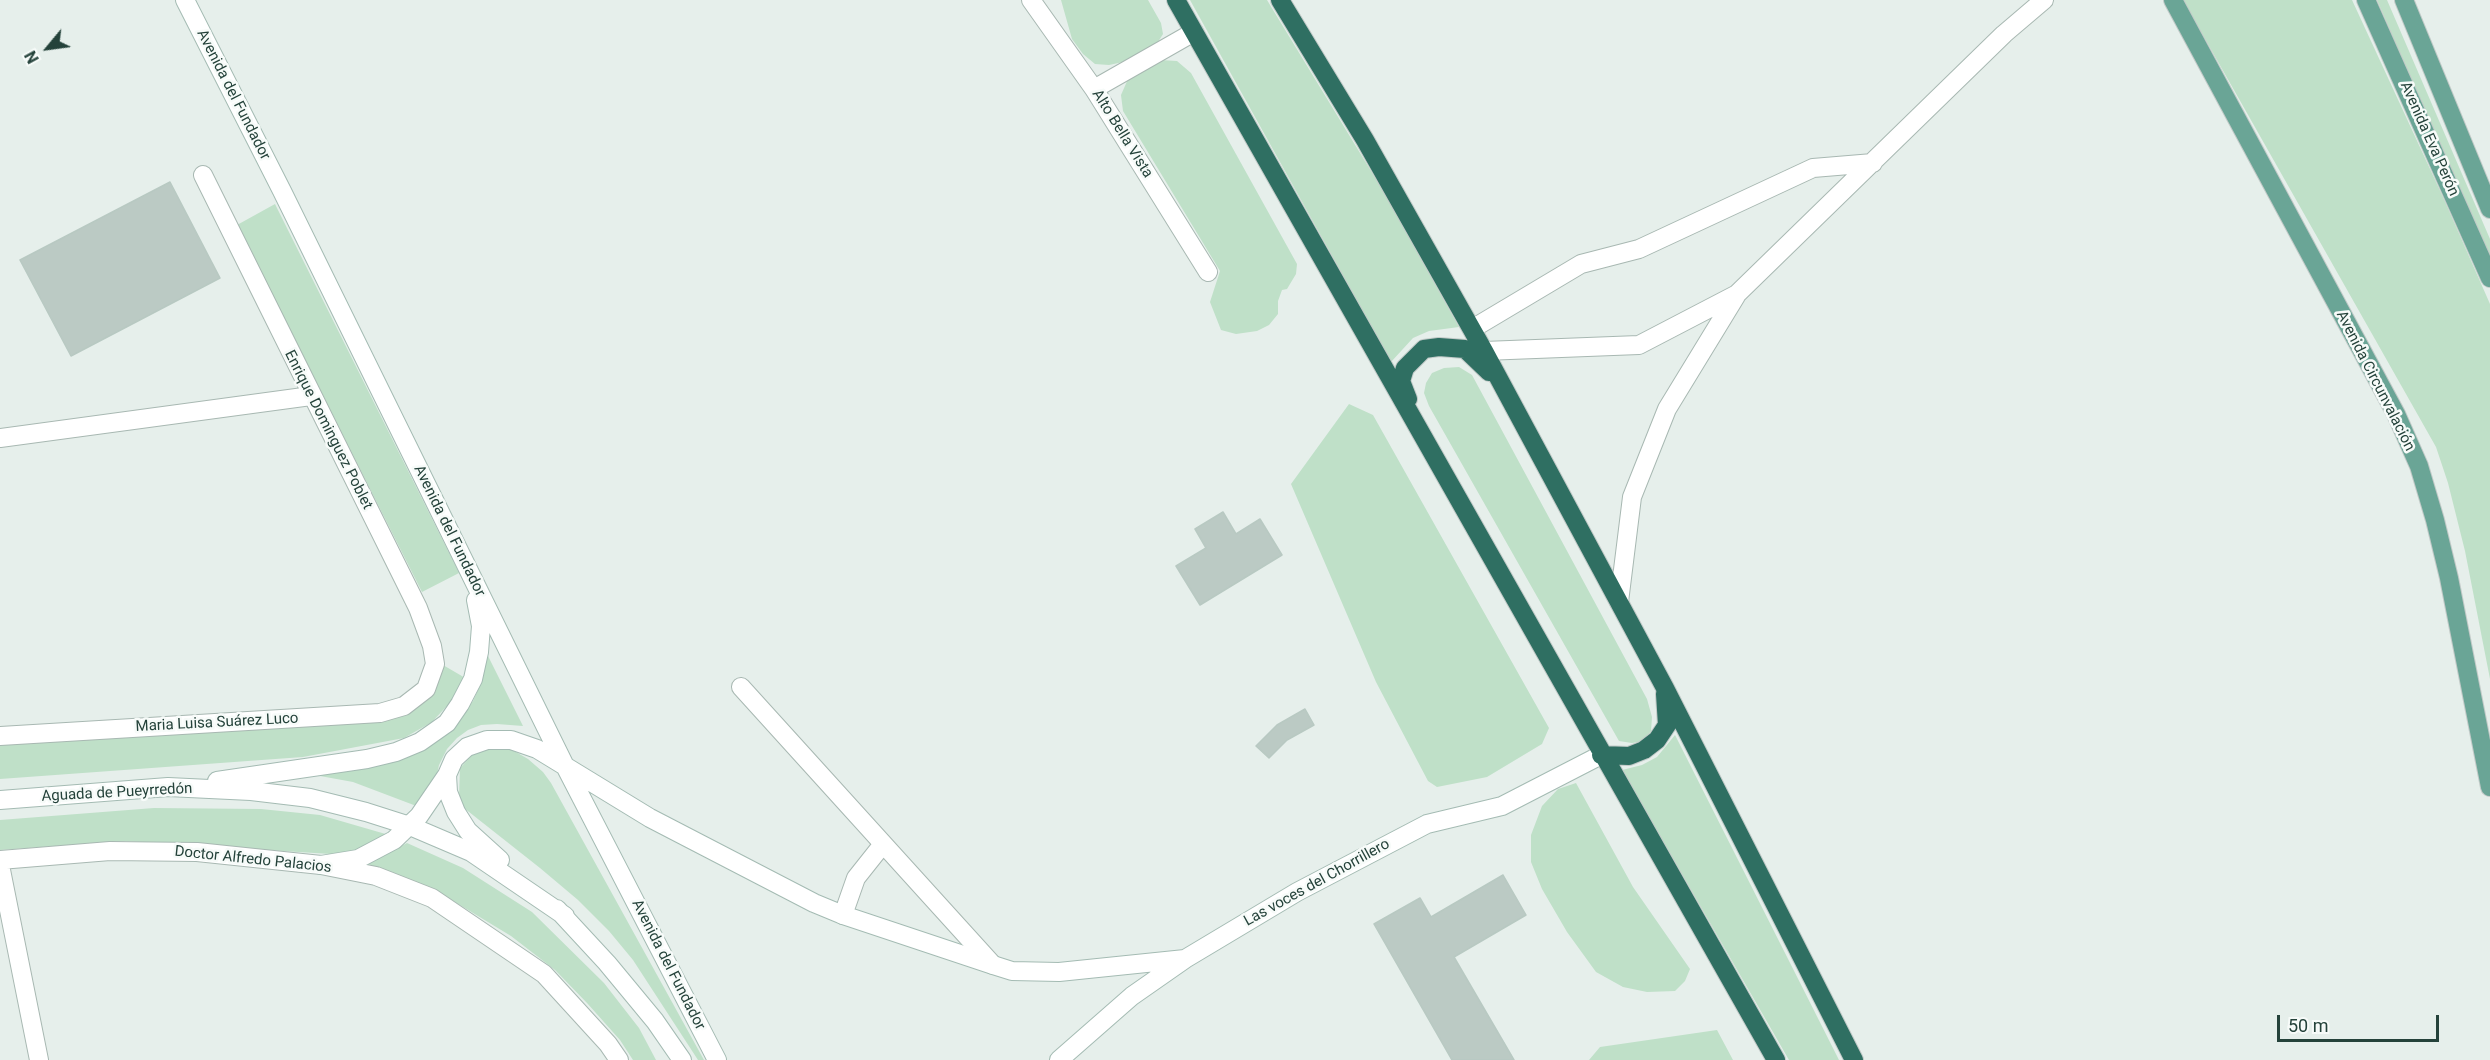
<!DOCTYPE html>
<html>
<head>
<meta charset="utf-8">
<style>
  body { margin:0 }
  #map { position:relative; width:2490px; height:1060px; overflow:hidden; background:#e6efeb; font-family:Roboto,sans-serif }
  canvas { display:block }
  .north { position:absolute; left:18px; top:18px; width:60px; height:60px; -webkit-text-stroke:4px #f7fbf9; paint-order:stroke; rotate:241deg; font-size:16px; font-weight:700; line-height:24px; text-align:center; color:#24423a }
  .north::after { content:''; display:block; margin:auto; width:21px; height:27px; background:#24423a; clip-path:polygon(50% 0,100% 100%,50% 72%,0 100%) }
  .scale { position:absolute; left:2277px; top:1015px; width:162px; height:27px; box-sizing:border-box; border:3px solid #24423a; border-top:0; padding-left:8px; font-size:18px; line-height:21px; white-space:nowrap; color:#24423a; -webkit-text-stroke:4px #f7fbf9; paint-order:stroke }
</style>
</head>
<body>
<div id="map">
<canvas width="2490" height="1060"></canvas>
<div class="north">N</div>
<div class="scale">50 m</div>
</div>
<script>
const g = document.querySelector('canvas').getContext('2d');
g.lineJoin = 'round';
function paint(path, color) {
  g.fillStyle = color;
  g.fill(path, 'evenodd');
}
function shape(rows) {
  const path = new Path2D();
  for (const r of rows) {
    path.moveTo(r[0], r[1]);
    for (let i = 2; i < r.length; i += 2) path.lineTo(r[i], r[i + 1]);
  }
  return path;
}
function strokePath(path, color, width, dash) {
  g.strokeStyle = color;
  g.lineWidth = width;
  g.lineCap = dash ? 'butt' : 'round';
  g.setLineDash(dash || []);
  g.stroke(path);
}
function label(font, color, halo, rows, align = 'center') {
  g.font = font + ' Roboto,sans-serif';
  g.lineWidth = 5;
  g.setLineDash([]);
  g.textBaseline = 'middle';
  g.strokeStyle = halo;
  g.fillStyle = color;
  for (const [text, x, y, turn = 0] of rows) {
    g.save();
    g.translate(x, y);
    g.rotate((+turn || 0) * Math.PI / 180);
    g.textAlign = isNaN(turn) ? turn : align;
    if (halo) g.strokeText(text, 0, 0);
    g.fillText(text, 0, 0);
    g.restore();
  }
}
paint(shape([
  [1061,0,1148,0,1161,23,1163,34,1158,42,1123,62,1109,65,1095,64,1083,54,1072,39],
  [1190,0,1267,0,1385,194,1459,327,1429,331,1413,338,1391,362],
  [2183,0,2352,0,2443,197,2490,304,2490,679,2465,551,2448,483,2436,447],
  [2377,0,2387,0,2490,239,2490,262],
  [1160,60,1177,61,1191,73,1297,264,1296,274,1287,289,1282,290,1278,301,1278,314,1269,325,1257,331,1236,334,1221,330,1210,302,1220,271,1123,111,1121,95,1128,79],
  [275,204,459,573,422,592,237,225],
  [1459,367,1472,375,1647,699,1652,717,1651,731,1644,741,1632,743,1619,741,1429,406,1424,393,1426,383,1432,373,1444,368],
  [1349,404,1373,415,1549,728,1542,744,1487,777,1437,787,1428,781,1376,682,1291,484],
  [487,654,523,726,497,724,481,725,468,730,457,738,447,749,439,765,436,779,419,807,353,782,309,774,370,766,459,720,473,701,482,681],
  [443,665,467,679,458,694,432,722,404,738,303,757,0,779,0,744,408,714,433,695],
  [1675,735,1839,1060,1789,1060,1622,770,1642,765,1657,757],
  [483,748,509,748,528,759,543,772,551,783,704,1060,698,1060,633,960,609,931,578,900,540,868,464,808,459,797,460,768,473,754],
  [1576,783,1633,887,1690,969,1685,981,1675,991,1647,992,1623,987,1596,972,1567,932,1542,889,1531,862,1531,835,1542,806,1558,789],
  [154,808,261,809,320,815,389,835,346,855,125,841,0,850,0,820],
  [407,843,463,868,532,912,604,983,639,1028,656,1060,633,1060,620,1040,587,1003,555,970,511,936,440,893,368,864],
  [1717,1030,1733,1060,1589,1060,1600,1047]
]), '#bfe0c8');
const building = shape([
  [170,182,220,278,71,356,20,260,170,182],
  [1223,512,1236,534,1260,519,1282,555,1200,605,1176,566,1206,548,1195,529,1223,512],
  [1305,709,1314,725,1287,740,1269,758,1256,746,1277,725,1305,709],
  [1503,875,1526,915,1454,957,1514,1060,1452,1060,1374,924,1420,898,1431,917,1503,875]
]);
paint(building, '#bbcac4');
strokePath(building, '#b8c9c2', 1.5);
const street = shape([
  [1031,0,1094,89,1208,272],
  [1094,89,1194,32],
  [1472,329,1581,264,1639,249,1813,168,1873,163],
  [1484,351,1639,345,1737,294,2004,34,2044,0],
  [0,438,311,396],
  [1619,602,1632,497,1667,409,1736,296],
  [741,687,993,965],
  [0,736,380,713,404,706,426,689,435,664,432,646,418,608,203,175],
  [0,860,110,851,197,852,321,865,376,876,432,898,544,974,608,1044,619,1060],
  [0,865,39,1060],
  [843,915,856,878,883,844]
]);
const secondary = shape([
  [185,0,282,191,564,764,717,1060],
  [447,775,448,792,456,812,468,831,500,860],
  [217,781,367,759,396,752,420,742,447,723,460,704,473,679,479,652,481,626,476,600],
  [0,800,168,787,251,791,310,798,366,812,410,826,471,852,565,916],
  [321,865,358,859,394,840,419,816,447,775,454,759,467,747,487,740,511,740,537,749,650,818,814,903,843,915,993,965,1012,971,1059,972,1185,959],
  [557,909,607,963,655,1021,682,1060],
  [1059,1060,1132,996,1185,959,1297,892,1427,824,1502,806,1601,755]
]);
const primary = shape([
  [2173,0,2396,414,2419,466,2435,520,2449,578,2490,787],
  [2366,0,2490,278],
  [2404,0,2490,209]
]);
const highway = shape([
  [1176,0,1776,1060],
  [1280,0,1365,140,1484,351,1665,688,1854,1060],
  [1408,399,1401,381,1405,368,1424,349,1439,347,1465,349,1489,372],
  [1601,755,1629,756,1644,750,1657,740,1667,725,1665,694]
]);
strokePath(street, '#a8b8b2', 20);
strokePath(secondary, '#a4bbb3', 20);
strokePath(primary, '#c2cac8', 20);
strokePath(highway, '#c2cac8', 20);
strokePath(street, '#fff', 18);
strokePath(secondary, '#fff', 18);
strokePath(primary, '#6aa596', 18);
strokePath(highway, '#2f6f62', 18);
label('15px', '#24423a', '#f7fbf9', [
  ["Avenida del Fundador",233,95,63],
  ["Alto Bella Vista",1122,134,58],
  ["Avenida Eva Perón",2429,139,66],
  ["Avenida Circunvalación",2375,381,63],
  ["Enrique Dominguez Poblet",328,430,63],
  ["Avenida del Fundador",449,531,64],
  ["Maria Luisa Suárez Luco",217,723,-3],
  ["Aguada de Pueyrredón",117,793,-3],
  ["Doctor Alfredo Palacios",253,860,6],
  ["Las voces del Chorrillero",1317,883,-29],
  ["Avenida del Fundador",668,965,63]
]);
</script>
</body>
</html>
